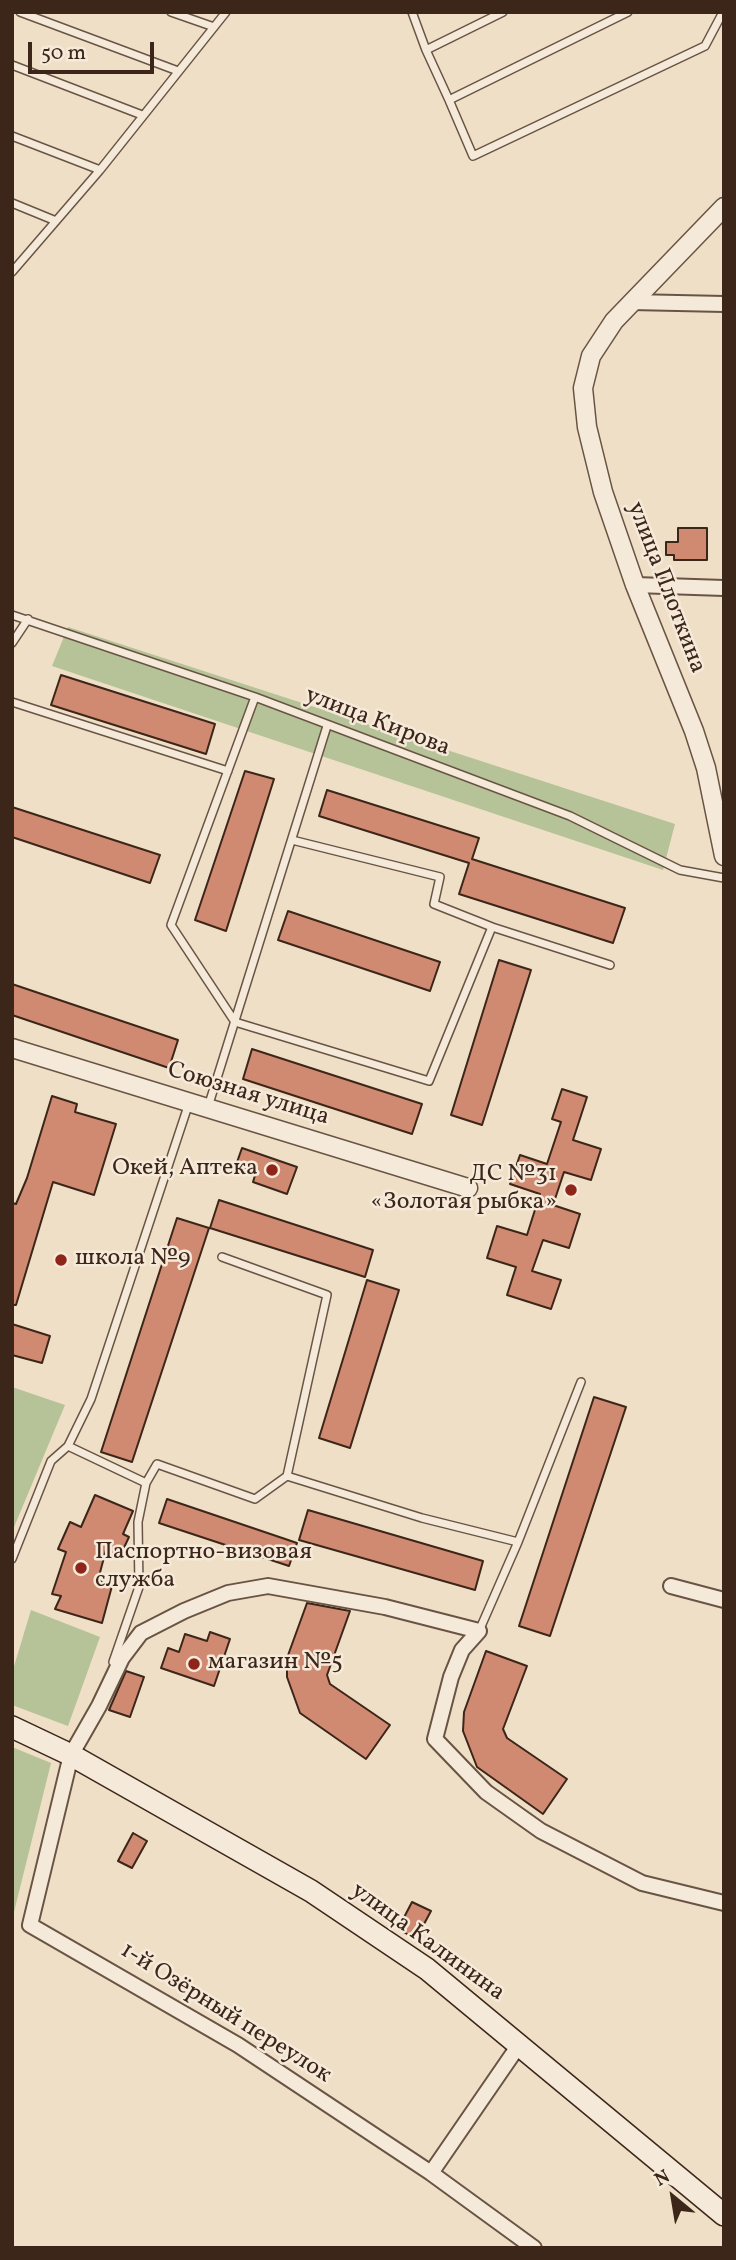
<!DOCTYPE html>
<html>
<head>
<meta charset="utf-8">
<style>
  body { margin:0 }
  #map { position:relative; width:736px; height:2260px; overflow:hidden; background:#efdfc6; font-family:Vollkorn,serif }
  canvas { display:block }
  .frame { position:absolute; inset:0; border:14px solid #3c2519; pointer-events:none }
  .north { position:absolute; left:638px; top:2162px; width:70px; height:70px; -webkit-text-stroke:5px #f5eada; paint-order:stroke; rotate:330deg; font-size:19px; font-weight:700; line-height:28px; text-align:center; color:#3c2519 }
  .north::after { content:''; display:block; margin:auto; width:24px; height:32px; background:#3c2519; clip-path:polygon(50% 0,100% 100%,50% 72%,0 100%) }
  .scale { position:absolute; left:28px; top:42px; width:126px; height:32px; box-sizing:border-box; border:4px solid #3c2519; border-top:0; padding-left:9px; font-size:21px; line-height:24px; white-space:nowrap; color:#3c2519; -webkit-text-stroke:5px #f5eada; paint-order:stroke }
</style>
</head>
<body>
<div id="map">
<canvas width="736" height="2260"></canvas>
<div class="frame"></div>
<div class="north">N</div>
<div class="scale">50 m</div>
</div>
<script>
const g = document.querySelector('canvas').getContext('2d');
g.lineJoin = 'round';
function paint(path, color) {
  g.fillStyle = color;
  g.fill(path, 'evenodd');
}
function shape(rows) {
  const path = new Path2D();
  for (const r of rows) {
    path.moveTo(r[0], r[1]);
    for (let i = 2; i < r.length; i += 2) path.lineTo(r[i], r[i + 1]);
  }
  return path;
}
function strokePath(path, color, width, dash) {
  g.strokeStyle = color;
  g.lineWidth = width;
  g.lineCap = dash ? 'butt' : 'round';
  g.setLineDash(dash || []);
  g.stroke(path);
}
function label(font, color, halo, rows, align = 'center') {
  g.font = font + ' Vollkorn,serif';
  g.lineWidth = 5;
  g.setLineDash([]);
  g.textBaseline = 'middle';
  g.strokeStyle = halo;
  g.fillStyle = color;
  for (const [text, x, y, turn = 0] of rows) {
    g.save();
    g.translate(x, y);
    g.rotate((+turn || 0) * Math.PI / 180);
    g.textAlign = isNaN(turn) ? turn : align;
    if (halo) g.strokeText(text, 0, 0);
    g.fillText(text, 0, 0);
    g.restore();
  }
}
paint(shape([
  [68,627,675,824,663,870,52,666],
  [12,1387,65,1405,12,1532],
  [31,1610,100,1637,68,1726,12,1705,12,1673],
  [12,1747,51,1763,12,1920]
]), '#b6c297');
const building = shape([
  [678,528,707,528,707,560,674,560,674,555,666,555,666,542,678,542,678,528],
  [61,675,215,724,206,754,51,705,61,675],
  [245,771,274,779,226,931,195,920,245,771],
  [327,790,479,838,472,859,625,908,613,943,459,894,469,863,319,816,327,790],
  [12,807,160,855,150,883,12,837,12,807],
  [288,911,440,962,430,991,278,940,288,911],
  [499,960,531,970,482,1125,451,1115,499,960],
  [12,984,178,1040,169,1068,12,1015,12,984],
  [252,1049,422,1104,412,1134,243,1079,252,1049],
  [562,1089,587,1097,573,1140,601,1149,591,1180,564,1172,553,1205,580,1214,569,1248,543,1240,532,1271,561,1280,551,1309,507,1295,516,1267,487,1258,497,1226,527,1235,540,1194,510,1184,520,1155,547,1164,561,1122,552,1119,562,1089],
  [52,1096,77,1104,75,1112,116,1124,94,1195,53,1182,16,1305,12,1305,12,1203,16,1204,27,1178,52,1096],
  [242,1148,297,1167,287,1194,253,1182,256,1172,236,1165,242,1148],
  [219,1200,373,1250,365,1277,210,1228,219,1200],
  [177,1218,209,1228,132,1462,101,1452,177,1218],
  [367,1280,399,1290,350,1448,319,1438,367,1280],
  [12,1324,50,1336,42,1363,12,1355,12,1324],
  [594,1397,626,1407,550,1636,519,1626,594,1397],
  [95,1495,133,1511,123,1534,129,1537,120,1556,106,1550,98,1580,112,1586,102,1623,55,1609,61,1596,52,1594,66,1552,58,1549,70,1522,81,1527,95,1495],
  [167,1499,297,1543,289,1566,159,1523,167,1499],
  [308,1510,483,1561,475,1590,299,1540,308,1510],
  [307,1603,350,1611,327,1675,330,1684,390,1725,366,1759,300,1713,287,1677,287,1658,307,1603],
  [210,1632,230,1639,214,1686,161,1668,168,1648,179,1652,185,1634,207,1641,210,1632],
  [486,1651,527,1666,503,1729,507,1738,567,1779,543,1814,477,1767,463,1731,464,1712,486,1651],
  [126,1671,144,1677,130,1717,109,1710,126,1671],
  [133,1833,147,1841,132,1868,118,1861,133,1833],
  [412,1902,431,1911,416,1939,398,1929,412,1902]
]);
paint(building, '#d08a72');
strokePath(building, '#3c2519', 2);
const service = shape([
  [20,12,178,71],
  [171,12,214,27],
  [412,12,426,50,503,12],
  [628,12,449,100,473,156,705,46,723,12],
  [426,50,449,100],
  [12,65,142,115],
  [12,136,100,170],
  [12,203,56,221],
  [12,272,100,170,226,12],
  [12,615,255,697,570,816,680,870,724,878],
  [12,643,28,619],
  [255,697,171,925,235,1022,429,1081,492,927,434,904,440,877,292,840],
  [12,702,228,771],
  [492,927,610,965],
  [208,1107,327,726],
  [222,1257,327,1295,287,1476],
  [68,1446,146,1483],
  [12,1559,51,1461,68,1446,91,1399,189,1103],
  [479,1631,518,1542,581,1382],
  [113,1662,139,1587,138,1522,146,1483,157,1464,255,1499,287,1476,422,1518,518,1542]
]);
const minor = shape([
  [631,302,724,304],
  [635,585,724,588],
  [671,1586,724,1600],
  [431,2173,519,2045],
  [534,2248,431,2173,238,2045,30,1925,71,1755,99,1706,122,1658,141,1633,184,1611,228,1593,268,1586,385,1607,479,1631,462,1650,451,1677,435,1739,486,1792,541,1831,642,1883,724,1903]
]);
const tertiary = shape([
  [724,207,614,321,591,356,583,388,587,427,603,492,635,585,694,731,706,768,724,856],
  [12,1048,468,1188]
]);
const secondary = shape([
  [12,1727,71,1755,311,1891,427,1969,724,2215]
]);
strokePath(service, '#695444', 10);
strokePath(minor, '#695444', 18);
strokePath(tertiary, '#695444', 21);
strokePath(secondary, '#3c2519', 24);
strokePath(service, '#f5eada', 7);
strokePath(minor, '#f5eada', 14);
strokePath(tertiary, '#f5eada', 18);
strokePath(secondary, '#f5eada', 21);
for (const [x, y, r, color] of [
  [272,1170,7,"#8f2418"],
  [571,1190,7,"#8f2418"],
  [61,1260,7,"#8f2418"],
  [81,1568,7,"#8f2418"],
  [194,1664,7,"#8f2418"]
]) {
  const dot = new Path2D();
  dot.arc(x, y, r, 0, 2 * Math.PI);
  g.fillStyle = color;
  g.fill(dot);
  strokePath(dot, '#f5eada', 2.5);
}
label('24px', '#3c2519', '#f5eada', [
  ["улица Плоткина",665,588,69],
  ["улица Кирова",377,723,21],
  ["Союзная улица",248,1095,17],
  ["улица Калинина",427,1943,36],
  ["1-й Озёрный переулок",225,2014,32]
]);
label('24px', '#3c2519', '#f5eada', [
  ["Окей, Аптека",258,1170,"right"],
  ["ДС №31",557,1176,"right"],
  ["«Золотая рыбка»",557,1204,"right"],
  ["школа №9",75,1260],
  ["Паспортно-визовая",95,1554],
  ["служба",95,1582],
  ["магазин №5",208,1664]
], 'left');
</script>
</body>
</html>
